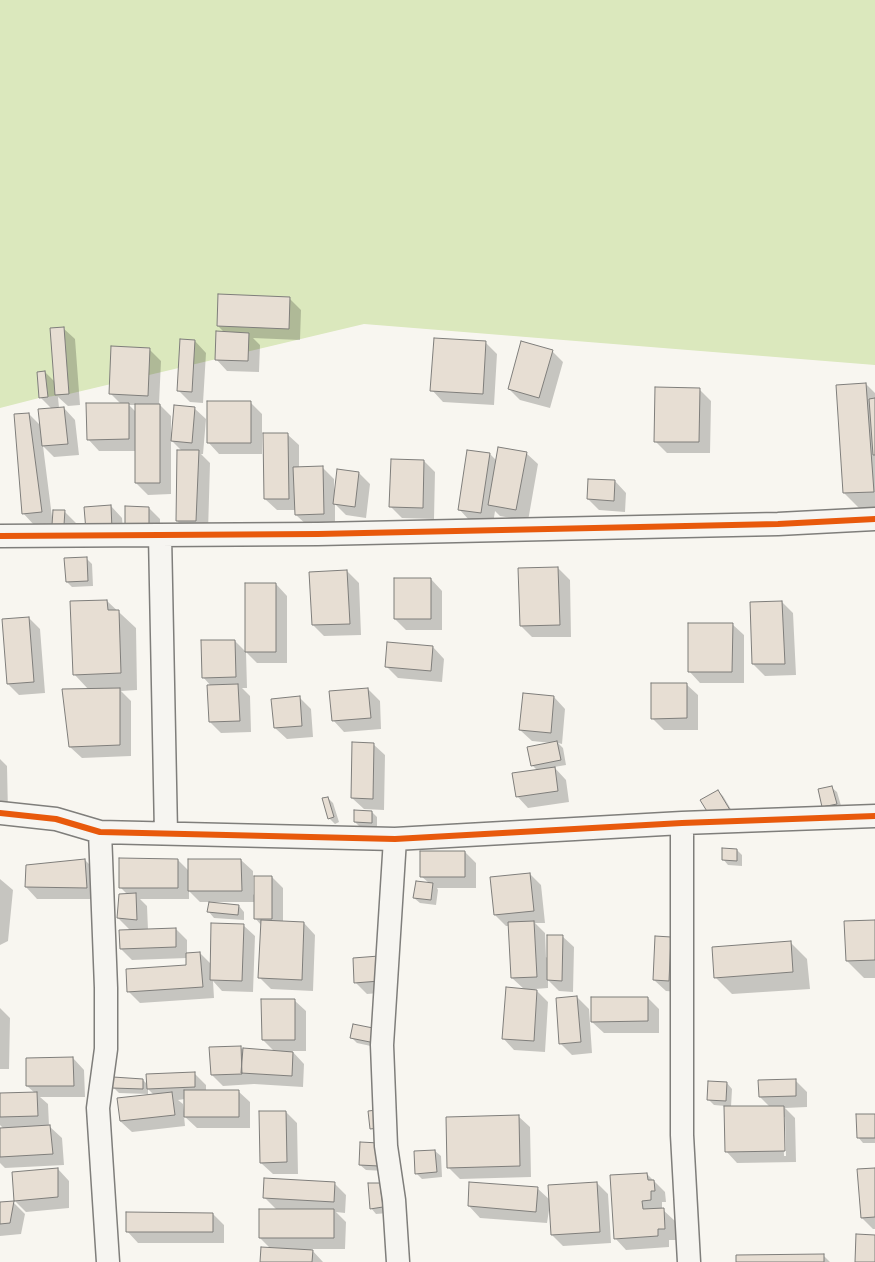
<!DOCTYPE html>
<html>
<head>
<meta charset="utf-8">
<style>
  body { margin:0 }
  canvas { display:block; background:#f8f6f0 }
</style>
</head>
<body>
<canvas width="875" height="1262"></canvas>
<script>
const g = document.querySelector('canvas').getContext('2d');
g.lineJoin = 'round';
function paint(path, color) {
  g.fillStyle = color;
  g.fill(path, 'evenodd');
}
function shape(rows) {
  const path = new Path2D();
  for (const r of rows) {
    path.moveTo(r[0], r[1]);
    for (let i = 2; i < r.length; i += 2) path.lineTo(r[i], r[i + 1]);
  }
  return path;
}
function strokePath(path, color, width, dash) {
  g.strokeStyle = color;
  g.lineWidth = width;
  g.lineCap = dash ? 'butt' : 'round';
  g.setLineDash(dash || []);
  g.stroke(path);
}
paint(shape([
  [0,0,875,0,875,365,364,324,69,394,39,398,0,408]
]), '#dbe8bd');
paint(shape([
  [289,298,301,310,300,340,253,338,260,345,259,372,227,371,216,359,225,333,218,326],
  [63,328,75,339,80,405,68,406,58,397,59,408,64,408,75,420,79,455,54,457,43,446,52,517,64,511,76,523,75,536,53,524,34,525,23,513,29,414,41,426,52,409,40,397,45,372,55,382],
  [195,341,206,353,203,403,190,402,178,390],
  [485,342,497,354,494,405,443,402,432,390],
  [149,349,161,361,159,404,171,416,171,433,194,408,206,419,203,454,201,454,210,463,208,532,188,532,177,521,182,451,171,440,171,494,148,495,136,483,136,451,99,451,88,439,121,404,110,393],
  [129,405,136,405,136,412],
  [552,351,563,362,550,408,520,400,509,389],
  [866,384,875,393,875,509,861,510,844,493,837,386],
  [699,389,711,401,710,453,667,453,655,441],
  [250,402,262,414,262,454,219,454,208,442],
  [287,434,299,445,299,468,322,467,334,479,334,494,359,473,370,484,366,518,346,515,335,504,335,525,308,526,296,515,296,510,277,510,265,499],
  [526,453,538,464,528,521,500,516,495,511,493,524,470,521,459,509,490,454,497,461],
  [424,461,435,472,434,519,402,518,390,506],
  [615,481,626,493,625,512,599,510,588,499],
  [111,506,122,518,124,541,98,542],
  [149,508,160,519,160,539,137,538],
  [86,558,92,564,93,586,72,587,67,582],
  [558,568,570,580,571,637,532,637,521,626,519,569],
  [347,571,359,583,361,635,324,636,313,625,310,573],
  [431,579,442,591,442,630,406,630,395,619],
  [276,584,287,596,287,663,257,663,246,652,247,688,242,688,250,696,251,732,221,733,210,722,211,686,203,677,235,641,246,652],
  [107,601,136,628,137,690,121,691,131,701,131,756,82,758,70,747,89,690,74,674],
  [782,602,793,613,796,675,765,676,753,664,751,603],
  [29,618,40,629,45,693,19,695,8,684],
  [732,624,744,635,744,683,700,683,689,671],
  [388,643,433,647,444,659,442,682,398,678,386,666],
  [686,684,698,695,698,730,664,730,652,718],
  [368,689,380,701,381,729,344,732,333,720],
  [299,697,311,709,313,737,287,739,275,728],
  [554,697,565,709,562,744,558,743,563,748,566,765,554,767,566,780,569,802,528,808,517,796,538,771,532,765,552,743,532,741,520,730],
  [373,744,385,755,384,810,364,809,352,798],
  [0,759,7,766,8,813,0,813],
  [831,787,837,792,842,809,829,812,823,807],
  [718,791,723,796,735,816,713,820],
  [328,798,333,803,339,822,335,824,329,818],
  [372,812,377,817,377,828,360,827,355,822],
  [737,850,742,855,742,866,728,865,723,859],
  [465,852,476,863,476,888,437,888,438,890,436,905,420,903,414,898,429,883,421,876],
  [120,859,178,860,189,871,189,860,241,860,253,871,253,895,272,877,283,888,283,922,304,923,315,935,313,991,271,989,259,977,261,925,255,918,255,902,200,902,189,891,189,899,140,899,147,906,148,930,176,929,187,940,187,954,200,953,211,964,243,925,255,936,253,992,222,991,213,981,214,998,140,1003,128,991,187,966,187,958,132,960,121,949,131,931,118,918,128,895,120,887],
  [85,860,96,871,98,899,37,899,26,887,27,866],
  [530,874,541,885,545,923,535,923,545,933,546,958,562,936,574,947,573,992,559,991,548,980,548,988,535,989,548,1002,545,1052,514,1050,503,1038,524,989,512,978,509,926,506,926,495,915],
  [0,879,13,890,8,941,0,945],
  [209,903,239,906,244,912,244,920,214,918,209,912],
  [875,921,875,978,864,978,847,961],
  [671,938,682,949,680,992,666,991,654,980],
  [790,942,807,959,810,989,732,994,715,977],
  [354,959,391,992,367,994,355,982],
  [577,997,589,1009,592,1053,572,1055,560,1043],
  [592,998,648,998,659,1009,659,1033,604,1033,592,1022],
  [294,1000,306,1011,306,1051,292,1051,304,1064,303,1087,254,1084,223,1086,212,1075,240,1047,242,1049,274,1051,263,1040],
  [0,1008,10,1018,9,1069,0,1069],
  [354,1025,380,1048,357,1043,351,1037],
  [73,1058,84,1070,85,1097,40,1097,48,1104,49,1126,62,1138,64,1165,5,1168,0,1163,0,1129,4,1129,0,1125,0,1094,35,1093,27,1086],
  [194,1073,206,1085,206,1091,238,1091,250,1102,250,1128,197,1128,184,1116,185,1126,132,1132,120,1121,154,1095,148,1089,148,1094,119,1093,113,1087,143,1080,147,1084],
  [185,1099,185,1112,184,1112,183,1104,178,1100],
  [795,1080,807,1092,807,1107,785,1108,795,1118,796,1162,737,1163,726,1151,725,1106,714,1105,708,1099,727,1083,732,1089,731,1107,770,1107,760,1097],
  [783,1117,785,1117,786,1156,784,1156],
  [286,1112,297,1123,298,1174,273,1174,261,1163],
  [875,1115,875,1143,863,1143,858,1137],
  [518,1116,530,1127,531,1177,460,1179,448,1167],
  [361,1143,384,1171,366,1170,360,1165],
  [435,1151,441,1156,442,1177,422,1179,416,1173],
  [58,1169,69,1181,69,1208,26,1212,15,1201],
  [875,1169,875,1229,873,1229,862,1218],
  [647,1174,665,1192,666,1202,662,1202,662,1209,675,1221,676,1240,669,1240,669,1247,626,1250,615,1238],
  [334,1183,346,1195,345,1213,336,1212,346,1222,345,1249,311,1249,323,1262,261,1262,271,1249,260,1238,277,1210,264,1197],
  [597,1183,608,1194,611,1243,563,1246,552,1235,550,1204,547,1223,480,1218,469,1206,537,1188,550,1200],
  [380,1184,385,1189,388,1213,376,1214,371,1208],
  [13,1202,25,1214,21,1234,0,1236,0,1203],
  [213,1214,224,1225,224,1243,138,1243,127,1231],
  [823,1255,830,1262,737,1262]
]), '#0003');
const building = shape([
  [218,294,290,297,289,329,217,326,218,294],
  [64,327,69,394,55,395,50,328,64,327],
  [216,331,249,333,248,361,215,360,216,331],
  [434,338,486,341,483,394,430,391,434,338],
  [180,339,195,340,192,392,177,391,180,339],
  [521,341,553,350,539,398,508,389,521,341],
  [111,346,150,348,148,396,109,394,111,346],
  [45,371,48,397,39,398,37,372,45,371],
  [866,383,874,492,843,493,836,385,866,383],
  [655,387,700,388,699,442,654,442,655,387],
  [875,398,875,455,873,455,869,399,875,398],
  [207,401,251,401,251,443,207,443,207,401],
  [86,403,129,403,129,439,87,440,86,403],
  [135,404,160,404,160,483,135,483,135,404],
  [174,405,195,407,192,443,171,441,174,405],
  [64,407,68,444,42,446,38,409,64,407],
  [29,413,42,512,22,514,14,414,29,413],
  [263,433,288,433,289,499,264,499,263,433],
  [498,447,527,452,516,510,488,505,498,447],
  [177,450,199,450,196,521,176,521,177,450],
  [467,450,490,453,481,513,458,510,467,450],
  [391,459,424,460,423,508,389,507,391,459],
  [323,466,324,514,295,515,293,467,323,466],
  [337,469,359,472,355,507,333,504,337,469],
  [588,479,615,480,614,501,587,499,588,479],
  [111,505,112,530,86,531,84,507,111,505],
  [125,506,149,507,149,528,125,527,125,506],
  [53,510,65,510,64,525,52,525,53,510],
  [87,557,88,581,66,582,64,558,87,557],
  [558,567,560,625,520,626,518,568,558,567],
  [347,570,350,624,312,625,309,572,347,570],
  [394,578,431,578,431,619,394,619,394,578],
  [245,583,276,583,276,652,245,652,245,583],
  [107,600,108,610,119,610,121,673,73,675,70,601,107,600],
  [782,601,785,664,752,664,750,602,782,601],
  [29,617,34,682,7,684,2,619,29,617],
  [688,623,733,623,732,672,688,672,688,623],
  [201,640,235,640,236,677,202,678,201,640],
  [387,642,433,646,431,671,385,667,387,642],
  [651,683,687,683,687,718,651,719,651,683],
  [238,684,240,721,209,722,207,685,238,684],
  [120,688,120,745,69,747,62,689,120,688],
  [368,688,371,718,332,721,329,691,368,688],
  [523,693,554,696,551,733,519,730,523,693],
  [300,696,302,726,274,728,271,699,300,696],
  [557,741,561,760,531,766,527,747,557,741],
  [352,742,374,743,373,799,351,798,352,742],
  [555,767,558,791,516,797,512,773,555,767],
  [832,786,837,804,822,807,818,789,832,786],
  [718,790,730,810,713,821,700,800,718,790],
  [328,797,334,817,328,819,322,798,328,797],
  [354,810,372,811,372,823,354,822,354,810],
  [722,848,737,849,737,861,722,860,722,848],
  [420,851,465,851,465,877,420,877,420,851],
  [119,858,178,859,178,888,119,888,119,858],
  [85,859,87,888,25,887,26,865,85,859],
  [188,859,241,859,242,891,188,891,188,859],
  [530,873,534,911,494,915,490,877,530,873],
  [254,876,272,876,272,919,254,919,254,876],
  [416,881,433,883,431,900,413,898,416,881],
  [136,893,137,920,117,918,119,894,136,893],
  [209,902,239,905,238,915,207,912,209,902],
  [261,920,304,922,302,980,258,978,261,920],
  [875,920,875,960,846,961,844,921,875,920],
  [534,921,537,977,511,978,508,922,534,921],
  [211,923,244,924,242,981,210,980,211,923],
  [176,928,176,947,120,949,119,930,176,928],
  [547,935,563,935,562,981,547,980,547,935],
  [655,936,671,937,669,981,653,980,655,936],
  [791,941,793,972,714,978,712,947,791,941],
  [200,952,203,987,127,992,126,969,186,965,186,953,200,952],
  [379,956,380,981,354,983,353,958,379,956],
  [506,987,537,990,534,1041,502,1039,506,987],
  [577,996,581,1042,559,1044,556,998,577,996],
  [591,997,648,997,648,1021,591,1022,591,997],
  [261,999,295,999,295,1040,262,1040,261,999],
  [353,1024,378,1029,375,1043,350,1038,353,1024],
  [241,1046,242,1074,211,1075,209,1047,241,1046],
  [243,1048,293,1052,292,1076,241,1073,243,1048],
  [73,1057,74,1086,26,1086,26,1058,73,1057],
  [195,1072,195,1087,147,1089,146,1074,195,1072],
  [113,1077,143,1079,143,1089,112,1088,113,1077],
  [796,1079,796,1096,759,1097,758,1080,796,1079],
  [708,1081,727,1082,726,1101,707,1100,708,1081],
  [184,1090,239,1090,239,1117,184,1117,184,1090],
  [37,1092,38,1116,0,1117,0,1093,37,1092],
  [172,1092,175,1115,120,1121,117,1098,172,1092],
  [724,1106,784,1106,785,1151,725,1152,724,1106],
  [377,1110,379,1128,370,1129,368,1111,377,1110],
  [259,1111,286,1111,287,1162,260,1163,259,1111],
  [856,1114,875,1114,875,1138,857,1138,856,1114],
  [519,1115,520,1166,447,1168,446,1117,519,1115],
  [50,1125,53,1154,0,1157,0,1128,50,1125],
  [360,1142,379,1143,379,1166,359,1165,360,1142],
  [435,1150,437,1172,415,1174,414,1151,435,1150],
  [58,1168,58,1197,14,1201,12,1172,58,1168],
  [875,1168,875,1217,861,1218,857,1169,875,1168],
  [647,1173,648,1180,654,1180,655,1191,651,1191,651,1200,642,1201,643,1209,664,1208,665,1229,658,1229,658,1236,614,1239,610,1175,647,1173],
  [264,1178,335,1182,334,1202,263,1198,264,1178],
  [469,1182,538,1187,536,1212,468,1206,469,1182],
  [597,1182,600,1232,551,1235,548,1185,597,1182],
  [368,1183,380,1183,383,1207,370,1209,368,1183],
  [14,1201,10,1223,0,1224,0,1202,14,1201],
  [259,1209,334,1209,334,1238,259,1238,259,1209],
  [126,1212,213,1213,213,1232,126,1232,126,1212],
  [856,1234,875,1235,875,1262,855,1262,856,1234],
  [261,1247,313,1250,312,1262,260,1262,261,1247],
  [824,1254,824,1262,736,1262,736,1255,824,1254]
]);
paint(building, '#e7ded3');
strokePath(building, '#7f7e7b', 1);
const street = shape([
  [160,535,166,833],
  [0,536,318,534,778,524,875,519],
  [0,813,56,819,100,832,395,839,682,823,875,816],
  [682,823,682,1135,689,1262],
  [100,832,106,988,106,1049,98,1108,108,1262],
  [395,839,382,1045,386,1146,394,1200,398,1262]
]);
strokePath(street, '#7f7e7b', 25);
strokePath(street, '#f6f5f1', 22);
strokePath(shape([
  [0,536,318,534,778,524,875,519],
  [0,813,56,819,100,832,395,839,682,823,875,816]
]), '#e8590c', 6);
</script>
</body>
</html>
